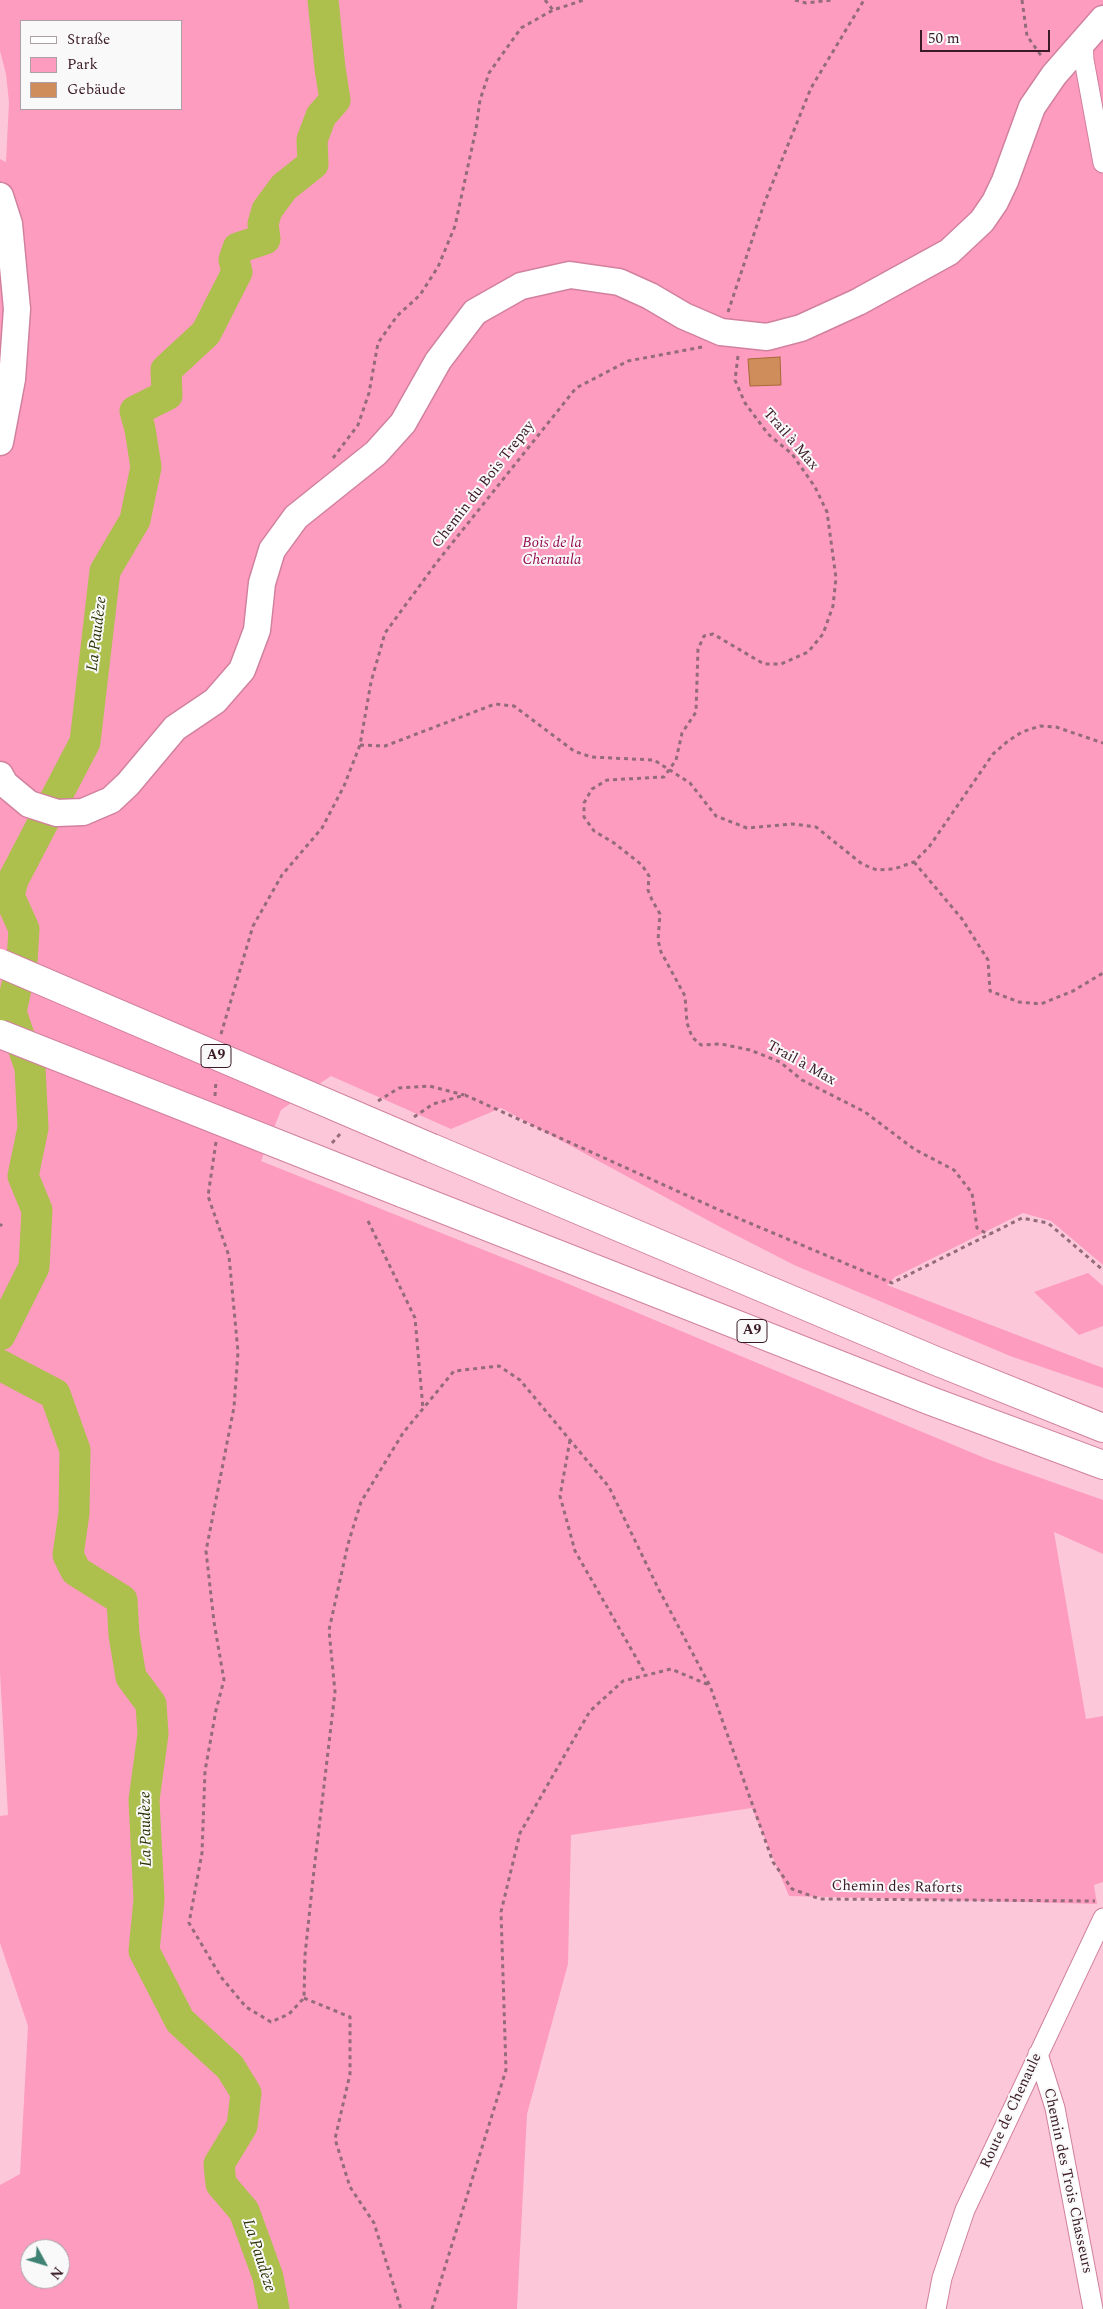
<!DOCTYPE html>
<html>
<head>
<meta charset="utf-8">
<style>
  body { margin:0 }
  #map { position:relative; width:1103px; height:2309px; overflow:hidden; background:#fcc8d9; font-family:Spectral,serif }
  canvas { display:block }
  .legend { position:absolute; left:20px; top:20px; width:162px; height:90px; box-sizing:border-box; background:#f9f9f9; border:1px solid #aca0a5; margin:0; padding:6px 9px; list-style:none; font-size:15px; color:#391a26 }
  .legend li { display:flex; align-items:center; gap:10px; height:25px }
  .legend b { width:25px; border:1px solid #aca0a5 }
  .north { position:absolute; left:20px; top:2239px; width:50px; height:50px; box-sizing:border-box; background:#f9f9f9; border:1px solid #aca0a5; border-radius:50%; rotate:129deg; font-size:14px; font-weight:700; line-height:20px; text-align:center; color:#391a26 }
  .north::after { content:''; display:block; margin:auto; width:18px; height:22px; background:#3f8273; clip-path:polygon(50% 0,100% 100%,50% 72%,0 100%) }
  .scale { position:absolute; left:920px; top:30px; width:130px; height:22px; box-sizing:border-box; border:2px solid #391a26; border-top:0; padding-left:6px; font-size:15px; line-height:18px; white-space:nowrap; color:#391a26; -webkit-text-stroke:4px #f9f9f9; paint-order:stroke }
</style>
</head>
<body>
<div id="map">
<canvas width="1103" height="2309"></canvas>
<ul class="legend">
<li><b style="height:6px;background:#fff"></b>Straße</li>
<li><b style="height:14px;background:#fd9cbf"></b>Park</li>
<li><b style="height:14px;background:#cf8d5b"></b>Gebäude</li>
</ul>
<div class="north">N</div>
<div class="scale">50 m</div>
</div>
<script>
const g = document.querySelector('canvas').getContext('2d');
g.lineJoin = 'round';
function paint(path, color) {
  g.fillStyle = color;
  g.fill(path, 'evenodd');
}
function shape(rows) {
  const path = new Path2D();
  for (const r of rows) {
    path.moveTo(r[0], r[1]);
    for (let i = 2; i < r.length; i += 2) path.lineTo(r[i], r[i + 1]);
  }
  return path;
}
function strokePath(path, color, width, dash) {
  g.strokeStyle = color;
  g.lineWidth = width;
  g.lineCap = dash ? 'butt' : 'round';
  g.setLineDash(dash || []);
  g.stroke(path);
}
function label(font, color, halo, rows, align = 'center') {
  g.font = font + ' Spectral,serif';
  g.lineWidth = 4;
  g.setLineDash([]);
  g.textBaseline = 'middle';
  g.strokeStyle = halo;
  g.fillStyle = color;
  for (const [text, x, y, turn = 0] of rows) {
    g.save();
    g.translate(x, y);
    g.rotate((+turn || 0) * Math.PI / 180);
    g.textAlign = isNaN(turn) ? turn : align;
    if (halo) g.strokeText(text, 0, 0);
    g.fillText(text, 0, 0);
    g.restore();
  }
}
paint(shape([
  [0,0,1103,0,1103,1265,1051,1221,1023,1213,895,1277,887,1285,1103,1368,1103,1388,1010,1356,794,1265,722,1228,501,1108,451,1129,331,1076,281,1110,261,1161,559,1280,987,1459,1103,1500,1103,1554,1054,1532,1086,1719,1103,1716,1103,1882,1094,1885,1097,1904,789,1896,752,1808,571,1835,568,1964,527,2114,517,2309,0,2309,0,2185,20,2174,28,2026,0,1943,0,1816,8,1815,0,1673,0,159,6,162,9,102,6,74,0,51],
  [21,21,181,21,181,109,21,109],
  [30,2249,60,2249,60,2279,30,2279],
  [1088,1273,1103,1286,1103,1326,1079,1335,1034,1292]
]), '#fd9cbf');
strokePath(shape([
  [0,1335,34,1267,37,1210,23,1176,33,1128,30,1068,11,1012,22,961,24,929,9,896,13,880,85,742,105,571,135,520,146,467,140,429,135,411,167,395,166,370,206,333,237,272,234,260,238,248,265,239,263,224,267,210,284,187,313,164,312,140,321,116,335,100,330,68,323,0],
  [0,1365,55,1394,75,1450,74,1513,68,1555,76,1571,122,1600,124,1635,131,1677,151,1704,153,1734,144,1800,149,1899,144,1951,180,2021,230,2067,246,2093,242,2126,219,2164,221,2184,244,2211,268,2277,274,2309]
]), '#adbf4c', 31);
const building = shape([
  [780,357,781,385,750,386,748,359,780,357]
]);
paint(building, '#cf8d5b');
strokePath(building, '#a86937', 1);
const street = shape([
  [1083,42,1084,60,1103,163],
  [1038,2054,1055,2108,1093,2309],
  [936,2309,942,2278,965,2210,1103,1918]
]);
const secondary = shape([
  [0,196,9,224,17,309,12,379,0,442],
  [0,775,5,784,29,804,57,813,83,812,111,800,128,784,175,728,215,701,242,670,257,630,262,583,272,550,296,517,376,453,403,423,438,361,475,312,521,286,570,275,619,282,650,296,684,316,721,332,767,337,801,328,858,302,949,252,982,221,995,202,1005,181,1032,107,1054,75,1103,19]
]);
const highway = shape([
  [432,1148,936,1361,1103,1428],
  [402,1193,931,1401,1103,1465]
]);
strokePath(street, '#d1819e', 21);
strokePath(secondary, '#d1819e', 29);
strokePath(highway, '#d1819e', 30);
strokePath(shape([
  [545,0,553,10],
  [795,0,806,3,832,0],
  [1022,0,1027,36,1042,57],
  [728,312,764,204,811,88,864,0],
  [738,356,735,380,745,403,768,434,792,454,815,487,827,512,836,578,833,606,823,634,808,652,781,664,764,664,713,634,704,636,698,649,696,712,682,733,676,760,664,777,607,780,592,789,584,803,584,817,594,831,614,843,642,865,649,876,648,890,652,900,660,914,658,940,661,952,685,996,687,1023,692,1037,701,1045,721,1044,750,1050,780,1062,802,1080,865,1112,914,1149,954,1170,972,1193,977,1228,989,1235],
  [333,458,358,425,369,393,378,343,397,316,420,295,438,267,455,226,476,129,480,100,489,73,521,28,553,10,584,0],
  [360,745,385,746,495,704,514,706,574,751,591,757,654,760,690,783,716,816,747,828,792,824,816,827,862,864,877,870,894,869,914,862,929,847,993,754,1008,741,1022,732,1040,726,1056,727,1103,743],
  [914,862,962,919,988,960,990,991,1019,1002,1041,1004,1073,991,1103,973],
  [221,1034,253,926,282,875,322,828,344,786,360,745,371,682,385,633,437,562,576,388,628,361,702,347],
  [215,1096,216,1080],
  [378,1101,399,1088,429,1086,464,1095],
  [414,1117,433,1104,465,1095,728,1214,892,1283,1022,1218,1048,1223,1103,1270],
  [216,1142,208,1196,229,1256,238,1352,234,1407,206,1551,214,1622,224,1680,216,1710,205,1771,202,1853,189,1923,221,1977,246,2007,271,2022,289,2014,304,1998,305,1955,313,1879,335,1692,329,1630,348,1544,361,1502,403,1433,454,1371,499,1366,520,1380,609,1487,658,1588,710,1686,773,1862,792,1889,820,1899,1095,1901],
  [332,1143,341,1133],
  [368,1221,415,1318,423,1409],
  [0,1224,2,1226],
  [570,1440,560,1496,575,1551,646,1675],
  [304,1998,350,2017,350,2074,335,2139,350,2187,374,2223,401,2309],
  [432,2309,506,2070,501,1912,520,1833,590,1711,623,1681,671,1669,709,1685]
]), '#946b79', 3, [4, 4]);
strokePath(street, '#fff', 19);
strokePath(secondary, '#fff', 26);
strokePath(highway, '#fff', 28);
const highwayBridge = shape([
  [0,963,432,1148],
  [0,1034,402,1193]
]);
strokePath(highwayBridge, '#d1819e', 30, []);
strokePath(highwayBridge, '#fff', 28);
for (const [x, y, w] of [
  [216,1056,30],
  [752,1331,30]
]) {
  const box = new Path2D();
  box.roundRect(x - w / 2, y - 11.5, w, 23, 4);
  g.fillStyle = '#f9f9f9';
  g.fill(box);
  strokePath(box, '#391a26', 1);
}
label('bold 14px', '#391a26', null, [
  ["A9",216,1056],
  ["A9",752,1331]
]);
label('15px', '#391a26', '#f9f9f9', [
  ["Trail à Max",790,440,49],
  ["Chemin du Bois Trepay",484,485,-52],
  ["Trail à Max",801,1064,29],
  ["Chemin des Raforts",897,1888,1],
  ["Route de Chenaule",1012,2111,-65],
  ["Chemin des Trois Chasseurs",1067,2181,78]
]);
label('italic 15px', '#950f53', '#f9f9f9', [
  ["Bois de la",552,544],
  ["Chenaula",552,561]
]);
label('italic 16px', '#293000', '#f9f9f9', [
  ["La Paudèze",98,634,-83],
  ["La Paudèze",147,1829,-91],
  ["La Paudèze",258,2256,72]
]);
</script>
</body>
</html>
